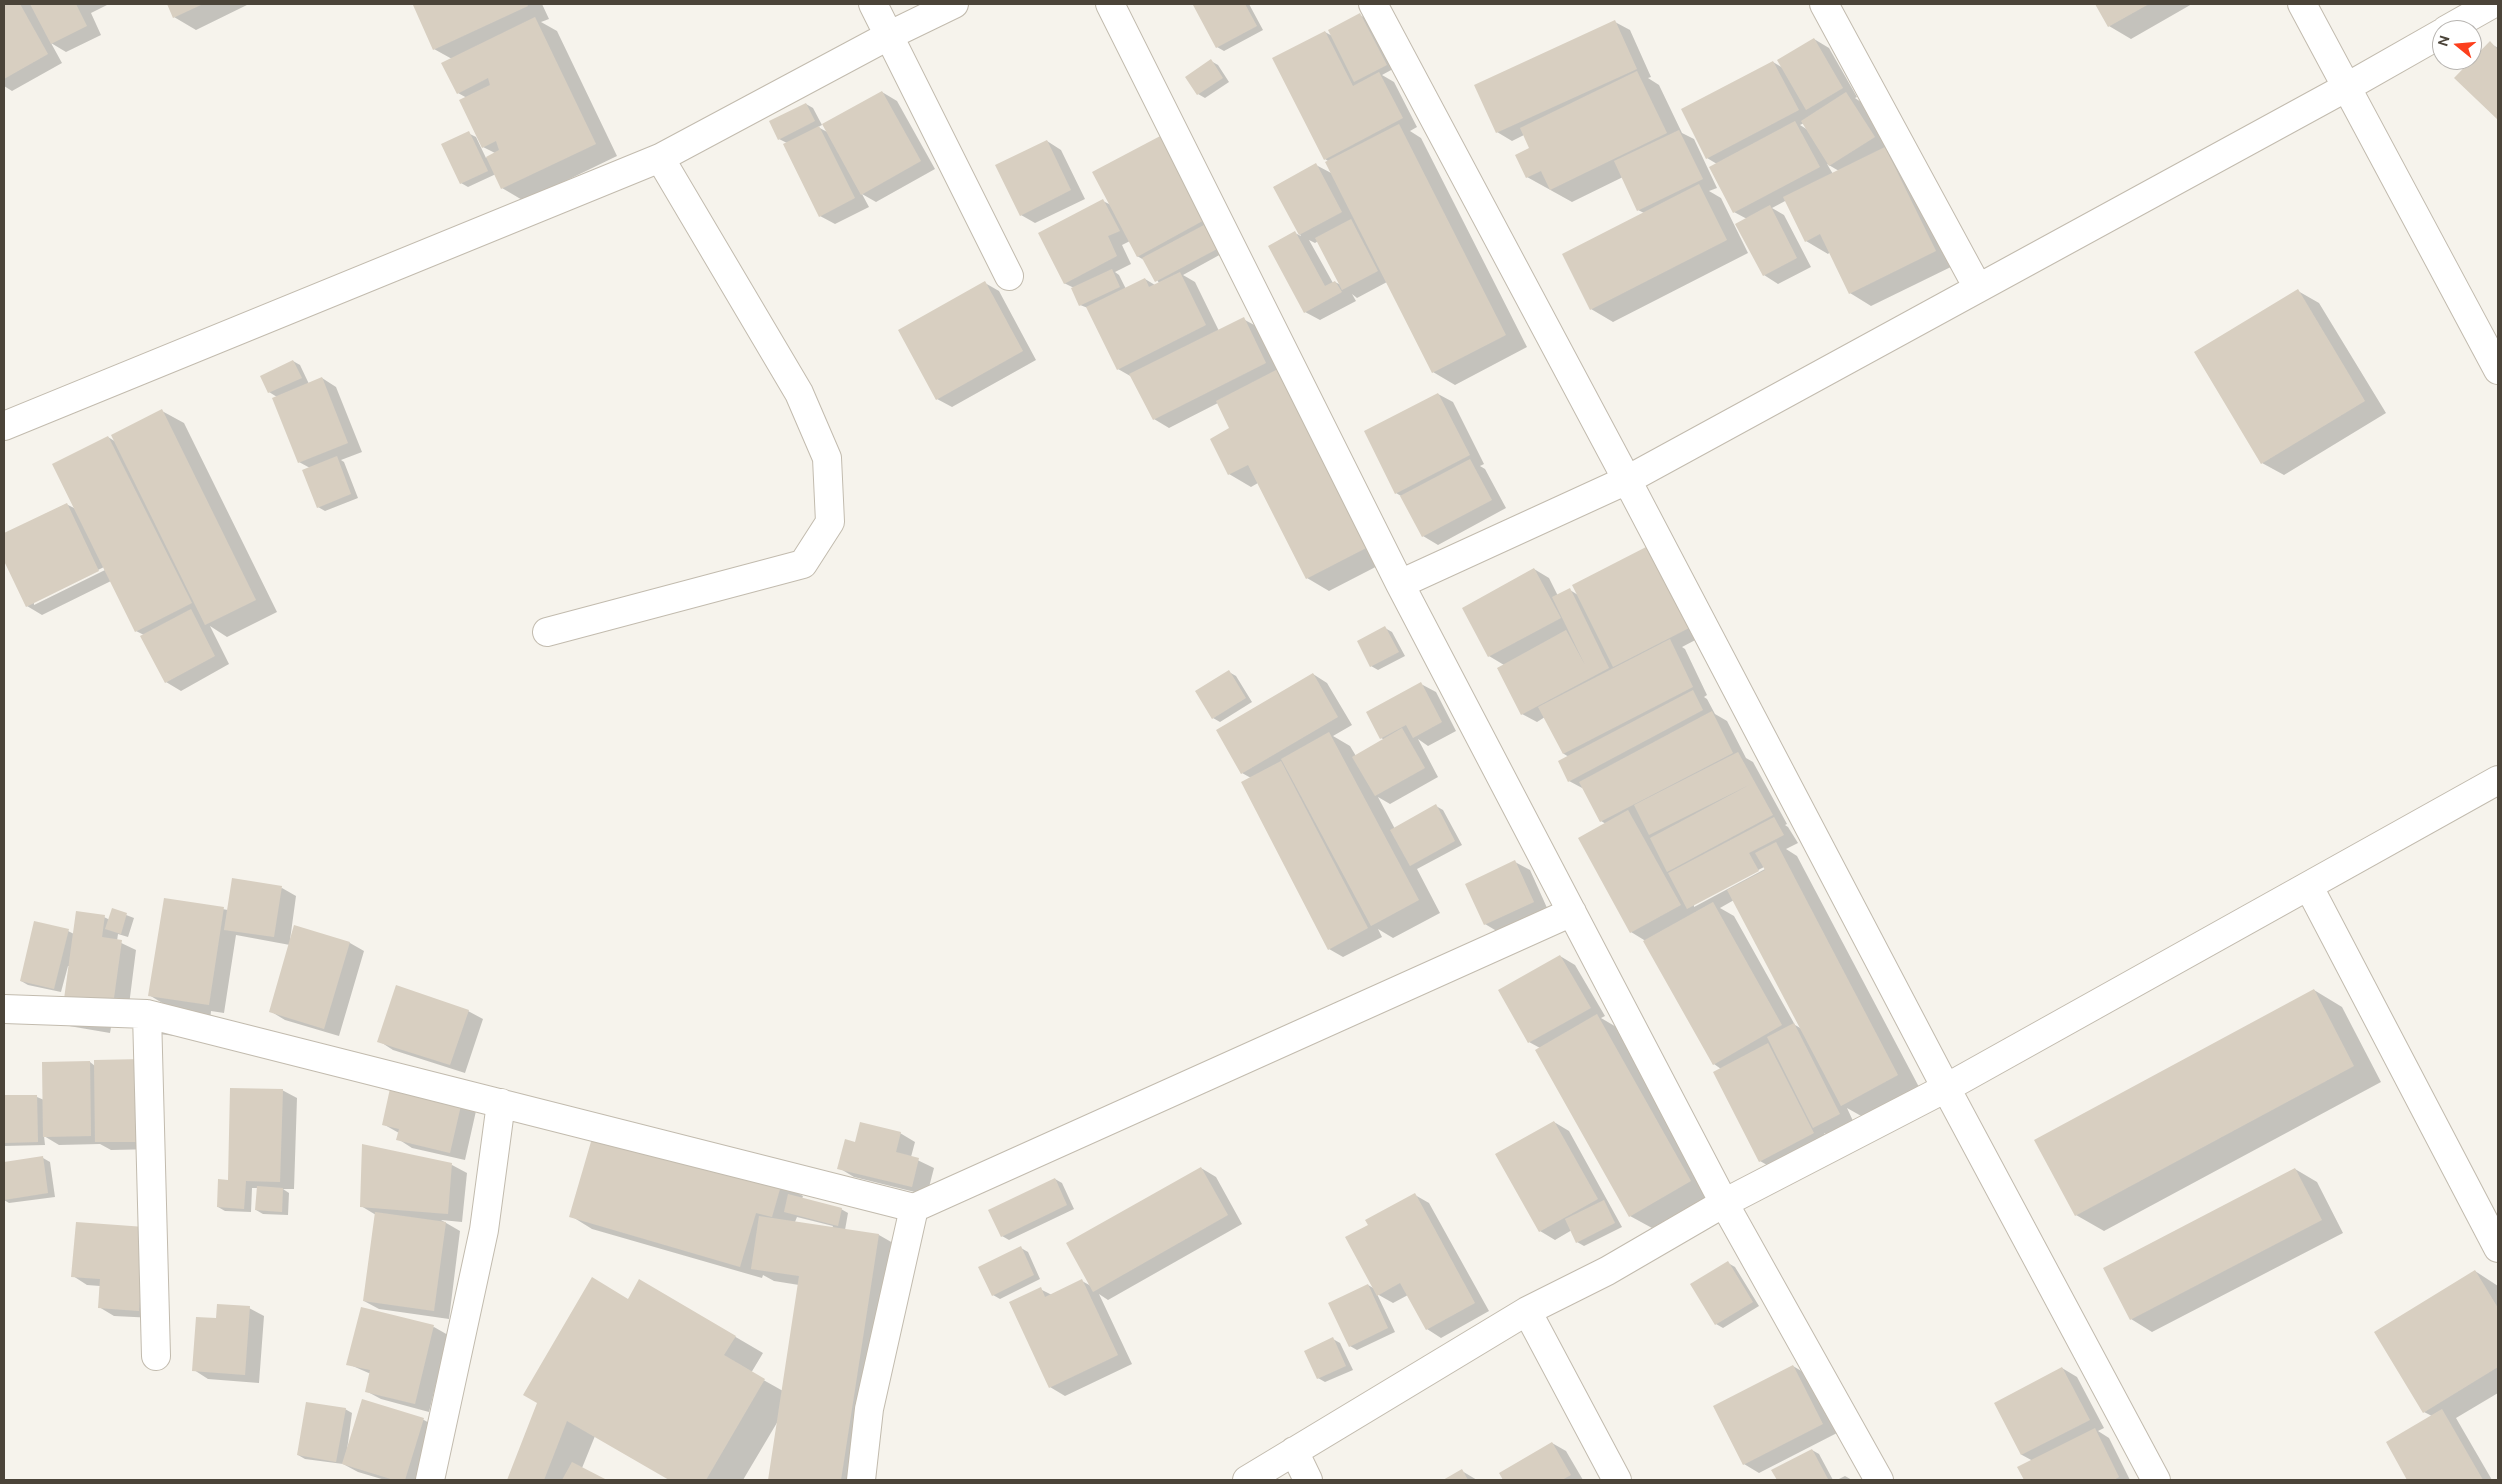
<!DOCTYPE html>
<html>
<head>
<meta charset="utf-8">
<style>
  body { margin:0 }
  #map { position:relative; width:2502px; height:1484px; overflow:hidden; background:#f6f3ec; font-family:Ubuntu,sans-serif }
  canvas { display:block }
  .frame { position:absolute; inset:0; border:5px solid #4b4439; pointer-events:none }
  .north { position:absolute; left:2432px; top:20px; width:50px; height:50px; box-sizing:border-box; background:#fff; border:1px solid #b7b4b0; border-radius:50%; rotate:287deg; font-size:14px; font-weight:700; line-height:20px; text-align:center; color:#4b4439 }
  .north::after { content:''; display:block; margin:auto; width:18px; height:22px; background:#fc3f1d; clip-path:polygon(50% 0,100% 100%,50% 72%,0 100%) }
</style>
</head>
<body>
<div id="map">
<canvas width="2502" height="1484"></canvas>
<div class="frame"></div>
<div class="north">N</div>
</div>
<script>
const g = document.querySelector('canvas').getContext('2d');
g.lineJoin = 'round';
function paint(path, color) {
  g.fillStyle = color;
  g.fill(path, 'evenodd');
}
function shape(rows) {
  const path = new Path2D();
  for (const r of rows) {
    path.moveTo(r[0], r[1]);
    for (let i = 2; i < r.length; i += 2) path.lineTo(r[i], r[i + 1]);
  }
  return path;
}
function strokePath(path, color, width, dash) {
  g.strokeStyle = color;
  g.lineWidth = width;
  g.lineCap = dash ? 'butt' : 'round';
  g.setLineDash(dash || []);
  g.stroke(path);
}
paint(shape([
  [4,4,107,4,107,5,91,13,101,35,66,52,51,43,62,63,12,91,4,86],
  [168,4,249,4,196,30,174,17],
  [418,4,542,4,549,19,541,22,557,31,617,156,524,201,502,188,496,174,468,187,461,183,468,133,476,137,486,158,495,153,483,147,467,98,458,93,452,59,434,49,415,5],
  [1199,4,1249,4,1263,30,1224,51,1217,47,1195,6],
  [2096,4,2192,4,2131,39,2109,26],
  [1360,15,1367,19,1393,69,1382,75,1394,82,1417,127,1410,131,1421,138,1527,347,1455,385,1433,372,1387,282,1357,298,1352,294,1356,301,1320,320,1305,312,1295,233,1301,236,1274,187,1316,165,1333,174,1328,161,1325,159,1325,32,1334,37],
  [1309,240,1315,243,1318,241,1341,285,1335,282,1333,283],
  [1615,22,1630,30,1651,77,1648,78,1659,85,1682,133,1694,139,1717,188,1709,191,1721,198,1748,253,1613,322,1591,309,1644,213,1638,210,1623,177,1572,202,1527,177,1531,149,1524,135,1512,141,1497,132],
  [1814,39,1829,48,1857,97,1855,98,1861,102,1889,146,1885,148,1907,161,1957,264,1871,306,1850,293,1830,252,1828,254,1806,241,1787,200,1772,208,1784,215,1811,267,1778,284,1764,275,1747,219,1734,212,1717,164,1707,158,1773,62,1783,68],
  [1804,123,1808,130,1800,125],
  [1827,164,1839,171,1833,174],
  [2490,43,2498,48,2498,118,2456,78],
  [1211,61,1218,65,1229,82,1205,98,1198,94],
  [882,92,897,101,935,169,876,202,862,194,869,207,835,224,820,216,787,143,779,139,806,104,813,108,822,125,818,127,829,133],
  [1164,135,1223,253,1183,275,1195,282,1219,331,1243,319,1258,327,1391,559,1329,591,1307,578,1258,483,1251,487,1229,474,1231,429,1218,403,1169,428,1154,419,1132,377,1118,369,1088,308,1080,305,1074,288,1064,283,1103,201,1111,205],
  [1130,241,1137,256,1144,260,1159,283,1155,285,1145,279,1126,289,1119,275,1115,272,1131,264,1122,245],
  [1047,141,1061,150,1085,199,1035,223,1021,215],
  [985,283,999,291,1036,360,952,407,937,399],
  [2298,291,2319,303,2386,413,2284,475,2262,463],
  [293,361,300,365,309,384,322,378,336,387,362,452,341,460,344,462,358,498,325,511,318,507,310,468,299,462,277,397,269,392],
  [1438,394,1453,402,1484,464,1480,466,1485,469,1506,508,1438,545,1423,536,1401,496,1396,493],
  [162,411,184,423,277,612,227,637,210,626,229,664,181,691,166,682,144,635,136,631,111,581,42,615,27,606,4,558,4,534,66,504,76,509,108,437,116,442],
  [104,567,105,570,34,605,34,602],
  [1648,548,1703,636,1682,647,1685,649,1707,695,1704,697,1707,699,1715,714,1727,721,1746,758,1753,762,1787,824,1785,825,1788,827,1798,843,1786,849,1797,856,1919,1087,1863,1117,1847,1108,1854,1123,1829,1136,1824,1133,1828,1141,1774,1169,1760,1161,1721,1069,1714,1064,1644,940,1631,932,1606,824,1601,821,1584,789,1569,781,1569,757,1564,754,1545,717,1537,722,1522,714,1504,665,1489,656,1534,569,1549,578,1558,596,1570,590,1578,595],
  [1764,867,1765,869,1694,907,1694,904],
  [1734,900,1802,1029,1795,1025,1734,916,1720,908],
  [1385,628,1392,632,1405,656,1378,670,1371,666],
  [1229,672,1236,676,1252,702,1220,722,1213,718],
  [1313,674,1327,683,1352,725,1333,736,1350,746,1356,756,1385,740,1381,738,1421,684,1436,692,1456,731,1428,746,1418,739,1438,777,1390,804,1378,797,1395,829,1436,806,1443,810,1462,845,1417,869,1440,913,1393,938,1378,929,1382,937,1343,957,1329,949,1251,778,1242,773],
  [1515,862,1530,870,1548,910,1500,933,1485,924],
  [282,888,296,896,290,940,350,943,364,951,339,1036,285,1020,270,1011,290,945,236,935,224,1013,211,1011,208,1040,159,1034,155,1003,164,1004,149,995,165,899,228,910],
  [113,910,134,918,128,937,118,934,117,941,136,950,128,1013,114,1011,110,1033,69,1026,62,1021,69,966,68,966,61,992,28,985,21,981,68,931,74,934,104,917,110,920],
  [1560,956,1575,965,1605,1016,1601,1018,1618,1028,1712,1194,1652,1228,1630,1216,1540,1048,1529,1042,1500,991],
  [2314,990,2342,1007,2381,1082,2104,1231,2076,1215],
  [468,1011,483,1019,465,1073,393,1050,379,1041],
  [90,1062,95,1066,158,1149,111,1150,100,1144,59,1145,44,1136,45,1145,4,1146,4,1097,37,1097,44,1100],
  [392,1086,476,1111,465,1160,412,1148,398,1139,399,1133,383,1124],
  [282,1090,297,1098,294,1189,283,1189,289,1193,288,1215,263,1214,256,1210,258,1188,252,1188,251,1212,225,1211,218,1207,229,1181],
  [1554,1122,1569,1131,1622,1227,1584,1246,1577,1242,1572,1230,1555,1240,1540,1231],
  [900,1133,915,1142,911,1157,934,1168,927,1195,854,1177,839,1168,856,1143],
  [43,1158,50,1162,55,1197,9,1203,4,1200,4,1163],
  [452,1165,467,1173,462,1222,441,1220,460,1231,449,1319,379,1309,364,1301,376,1215,361,1206],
  [1201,1168,1216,1177,1242,1224,1108,1300,1099,1294,1132,1364,1065,1396,1050,1387,1010,1303,1040,1289,1052,1295,1082,1281,1091,1286],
  [2295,1169,2317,1182,2343,1233,2152,1332,2131,1319],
  [1055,1179,1062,1183,1074,1209,1009,1240,1002,1236],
  [781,1184,803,1196,802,1199,841,1209,848,1213,845,1230,879,1235,900,1247,865,1480,769,1480,778,1421,743,1480,671,1480,595,1436,582,1468,604,1480,508,1480,539,1403,628,1300,640,1281,763,1353,751,1373,783,1391,799,1285,774,1281,763,1275,762,1278,592,1229,571,1216],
  [797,1217,833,1226,832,1228,795,1222],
  [1415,1195,1429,1203,1489,1311,1441,1338,1427,1329,1408,1295,1393,1303,1377,1294,1395,1332,1357,1350,1350,1346,1368,1285,1375,1289,1369,1225],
  [145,1228,154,1318,114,1316,99,1307,100,1286,87,1285,73,1276],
  [1021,1248,1028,1252,1040,1279,1000,1299,993,1295],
  [1728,1263,1735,1267,1759,1306,1723,1328,1716,1324],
  [2475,1271,2498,1286,2498,1393,2456,1418,2492,1480,2409,1480,2387,1443,2432,1416,2424,1412],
  [249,1308,264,1316,259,1383,208,1379,194,1370,217,1319],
  [434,1327,448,1335,429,1412,381,1399,366,1391,371,1374,348,1364],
  [1333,1339,1340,1343,1353,1370,1325,1382,1318,1378],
  [1793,1366,1808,1375,1837,1433,1759,1473,1744,1464],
  [2062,1368,2077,1377,2104,1428,2098,1431,2109,1438,2130,1480,2025,1480,2019,1468,2033,1461,2022,1455,1996,1403],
  [363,1400,424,1420,438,1428,422,1480,385,1480,358,1472,343,1464,305,1459,298,1455,345,1409,352,1413,347,1450],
  [1552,1443,1566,1451,1583,1480,1505,1480,1501,1473],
  [1812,1450,1819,1454,1833,1480,1778,1480,1773,1471],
  [1462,1471,1477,1480,1446,1480],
  [1845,1476,1852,1480,1837,1480]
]), '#0003');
paint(shape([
  [4,4,20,4,48,54,4,79],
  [30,4,76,4,87,26,51,44],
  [167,4,203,4,173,18],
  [527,4,528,6,433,50,413,5],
  [1196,4,1245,4,1257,26,1216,48,1193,5],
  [2095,4,2149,4,2108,27],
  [1360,13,1387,65,1354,82,1328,30],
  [535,17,596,144,501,189,486,157,499,150,496,141,482,148,459,100,490,85,488,78,457,94,441,63],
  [1615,20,1637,69,1496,133,1474,85],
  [1325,31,1353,86,1379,72,1403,118,1324,160,1272,58],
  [1814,38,1843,88,1806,110,1777,60],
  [2490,41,2498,50,2498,120,2454,78],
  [1211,59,1223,78,1197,95,1185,77],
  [1773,61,1799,110,1706,159,1681,109],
  [1637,71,1667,133,1550,190,1541,171,1526,178,1515,155,1529,148,1520,128],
  [882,91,921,161,861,195,822,124],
  [1846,92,1875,137,1829,166,1801,121],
  [806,103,815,121,778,140,769,121],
  [1795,121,1820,167,1733,213,1709,167],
  [1399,124,1506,335,1432,373,1325,162],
  [819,126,855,198,819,217,783,144],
  [1679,130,1703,179,1637,211,1614,161],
  [469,131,488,171,460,184,441,144],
  [1164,134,1208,218,1137,257,1092,172],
  [1047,140,1071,190,1020,216,995,165],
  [1885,147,1936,251,1849,294,1820,234,1805,242,1783,197],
  [1316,163,1342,212,1299,235,1273,187],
  [1699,184,1727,240,1590,310,1562,254],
  [1103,199,1120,231,1108,236,1117,256,1064,284,1038,233],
  [1770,205,1797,258,1763,276,1735,224],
  [1351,219,1378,271,1342,290,1315,238],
  [1204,225,1217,249,1155,282,1142,258],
  [1295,231,1325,286,1335,281,1342,292,1304,313,1268,246],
  [1112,269,1120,287,1079,306,1071,288],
  [1180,272,1206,325,1117,370,1086,307,1145,278,1149,287],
  [985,281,1023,351,936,400,898,330],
  [2298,289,2365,401,2261,464,2194,352],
  [1244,317,1266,363,1153,420,1129,374],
  [293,360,302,378,268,393,260,376],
  [1278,369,1370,546,1306,579,1248,465,1228,475,1210,439,1229,428,1216,401],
  [322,377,348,443,298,463,272,398],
  [1438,393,1470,455,1395,494,1364,431],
  [162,409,256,600,205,625,111,435],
  [108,436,192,603,135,632,52,464],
  [337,456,351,494,317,508,302,470],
  [1470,459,1492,500,1422,537,1400,496],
  [67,503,99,571,26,607,4,561,4,533],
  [1648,546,1689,628,1613,667,1572,585],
  [1534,568,1561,618,1488,657,1462,608],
  [1570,588,1609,668,1521,715,1497,668,1566,630,1585,665,1552,597],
  [191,609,215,656,165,683,140,636],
  [1385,626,1399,652,1370,667,1357,641],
  [1670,639,1693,687,1563,754,1538,707],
  [1229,670,1246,698,1212,719,1195,691],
  [1313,673,1338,717,1241,774,1216,730],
  [1421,682,1442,722,1413,738,1406,725,1380,739,1366,712],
  [1693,690,1703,710,1568,782,1558,761],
  [1712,711,1733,753,1600,822,1579,782],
  [1402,728,1425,768,1375,796,1352,757],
  [1329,732,1419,900,1371,926,1281,759],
  [1738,752,1773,815,1667,872,1650,838,1751,784,1649,835,1634,805],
  [1281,761,1368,928,1328,950,1241,782],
  [1436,804,1455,841,1410,866,1390,830],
  [1628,810,1681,905,1630,933,1578,838],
  [1774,817,1784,835,1749,853,1759,871,1687,909,1668,873],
  [1776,842,1898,1075,1841,1106,1727,890,1765,870,1755,853],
  [1515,860,1534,902,1484,925,1465,884],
  [232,878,282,886,274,937,224,930],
  [164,898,224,907,209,1005,148,996],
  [1713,902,1782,1025,1713,1065,1643,941],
  [112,908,127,913,121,934,105,929],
  [76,911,105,915,102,937,122,940,113,1005,64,999],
  [34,921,69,929,54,989,20,981],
  [294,925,350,942,324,1029,269,1012],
  [1560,955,1591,1008,1528,1043,1498,990],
  [396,985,469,1010,450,1065,377,1042],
  [2314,989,2354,1066,2075,1216,2034,1140],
  [1597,1014,1691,1181,1629,1217,1535,1050],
  [1794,1023,1840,1114,1813,1128,1767,1037],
  [1768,1043,1814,1133,1759,1162,1713,1072],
  [143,1059,144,1142,95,1142,94,1060],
  [90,1061,91,1136,43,1137,42,1062],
  [391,1084,462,1101,450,1153,396,1140,399,1129,382,1125],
  [230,1088,283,1089,280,1182,246,1181,244,1209,217,1207,218,1179,228,1180],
  [4,1095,37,1095,38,1142,4,1143],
  [1554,1121,1598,1199,1539,1232,1495,1154],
  [860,1122,901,1132,896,1152,919,1158,912,1187,837,1169,845,1139,855,1142],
  [595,1128,782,1182,772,1217,756,1213,740,1267,569,1217],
  [362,1144,452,1163,448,1214,360,1207],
  [43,1156,48,1193,4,1200,4,1162],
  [1201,1167,1228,1215,1093,1292,1066,1243],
  [2295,1168,2322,1220,2130,1320,2103,1268],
  [1055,1178,1067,1205,1001,1237,988,1210],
  [257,1186,283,1188,282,1212,255,1210],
  [1415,1193,1475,1303,1426,1330,1400,1283,1377,1296,1345,1237,1368,1225,1365,1220],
  [788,1194,842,1208,838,1226,784,1212],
  [1604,1200,1615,1223,1576,1243,1565,1219],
  [375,1212,446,1222,434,1311,363,1301],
  [759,1216,879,1234,841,1480,768,1480,799,1276,751,1269],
  [76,1222,145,1227,139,1311,98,1308,100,1279,71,1277],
  [1021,1246,1034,1275,992,1296,978,1267],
  [1728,1261,1753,1302,1715,1325,1690,1284],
  [2475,1270,2498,1308,2498,1367,2423,1413,2374,1332],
  [592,1277,628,1299,639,1279,736,1336,724,1355,765,1379,706,1480,669,1480,567,1421,544,1480,507,1480,537,1403,523,1395],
  [1082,1279,1118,1355,1049,1388,1009,1302,1041,1287,1045,1297],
  [1368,1284,1388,1328,1349,1347,1328,1303],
  [217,1304,250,1306,245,1375,192,1371,196,1317,216,1318],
  [361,1307,434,1325,415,1404,365,1392,370,1370,346,1365],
  [1333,1337,1346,1366,1317,1379,1304,1351],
  [1793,1365,1823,1424,1743,1465,1713,1406],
  [2062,1367,2090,1420,2021,1455,1994,1403],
  [362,1399,424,1418,405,1480,394,1480,342,1464],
  [306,1402,346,1408,336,1462,297,1455],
  [2442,1409,2483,1480,2407,1480,2386,1442],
  [2095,1428,2119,1477,2114,1480,2024,1480,2017,1467],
  [1552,1442,1571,1475,1562,1480,1503,1480,1499,1473],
  [1812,1449,1828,1479,1777,1480,1771,1470],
  [572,1462,607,1480,562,1480],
  [1462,1469,1468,1480,1443,1480]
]), '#d8cfc1');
const minor = shape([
  [873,4,1009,276],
  [1110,4,1400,584,1724,1203,1879,1480],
  [1373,4,1627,480,1946,1088,2156,1480],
  [1824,4,1978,288],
  [2302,4,2498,370],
  [2446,30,2492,4],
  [4,426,660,158,890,35,954,4],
  [1400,584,1627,480,2347,87,2442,33],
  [547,632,803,564,830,522,827,458,799,393,660,158],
  [2309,887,2498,1248],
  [4,1009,147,1014,914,1208,1572,912],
  [147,1014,156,1356],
  [1527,1311,1617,1480],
  [1294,1451,1308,1480],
  [430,1480,484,1230,501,1103],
  [861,1480,869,1409,914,1208],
  [1247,1480,1527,1311,1607,1271,1724,1203,1946,1088,2498,780]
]);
strokePath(minor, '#c2bbae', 30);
strokePath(minor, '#fff', 28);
</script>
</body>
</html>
